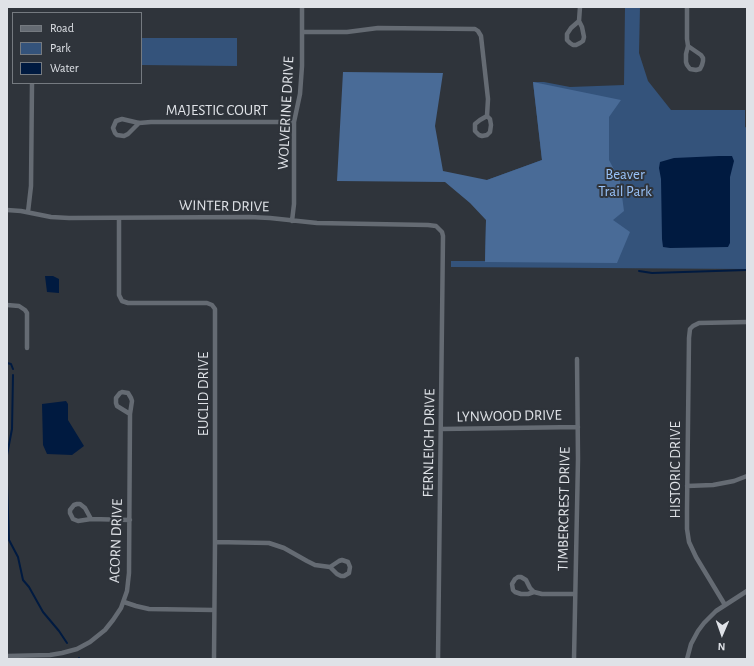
<!DOCTYPE html>
<html>
<head>
<meta charset="utf-8">
<style>
  body { margin:0 }
  #map { position:relative; width:754px; height:666px; overflow:hidden; background:#2f343b; font-family:"Alegreya Sans",sans-serif }
  canvas { display:block }
  .frame { position:absolute; inset:0; border:8px solid #dfe2e7; pointer-events:none }
  .legend { position:absolute; left:12px; top:12px; width:130px; height:72px; box-sizing:border-box; background:#2f343b; border:1px solid #757a80; margin:0; padding:5px 7px; list-style:none; font-size:12px; color:#dfe2e7 }
  .legend li { display:flex; align-items:center; gap:8px; height:20px }
  .legend b { width:20px; border:1px solid #757a80 }
  .north { position:absolute; left:702px; top:614px; width:40px; height:40px; -webkit-text-stroke:3px #2f343b; paint-order:stroke; rotate:182deg; font-size:11px; font-weight:700; line-height:16px; text-align:center; color:#dfe2e7 }
  .north::after { content:''; display:block; margin:auto; width:14px; height:18px; background:#dfe2e7; clip-path:polygon(50% 0,100% 100%,50% 72%,0 100%) }
</style>
</head>
<body>
<div id="map">
<canvas width="754" height="666"></canvas>
<div class="frame"></div>
<ul class="legend">
<li><b style="height:5px;background:#656b73"></b>Road</li>
<li><b style="height:11px;background:#34537b"></b>Park</li>
<li><b style="height:11px;background:#001a40"></b>Water</li>
</ul>
<div class="north">N</div>
</div>
<script>
const g = document.querySelector('canvas').getContext('2d');
g.lineJoin = 'round';
function paint(path, color) {
  g.fillStyle = color;
  g.fill(path, 'evenodd');
}
function shape(rows) {
  const path = new Path2D();
  for (const r of rows) {
    path.moveTo(r[0], r[1]);
    for (let i = 2; i < r.length; i += 2) path.lineTo(r[i], r[i + 1]);
  }
  return path;
}
function strokePath(path, color, width, dash) {
  g.strokeStyle = color;
  g.lineWidth = width;
  g.lineCap = dash ? 'butt' : 'round';
  g.setLineDash(dash || []);
  g.stroke(path);
}
function label(font, color, halo, rows, align = 'center') {
  g.font = font + ' "Alegreya Sans",sans-serif';
  g.lineWidth = 4;
  g.setLineDash([]);
  g.textBaseline = 'middle';
  g.strokeStyle = halo;
  g.fillStyle = color;
  for (const [text, x, y, turn = 0] of rows) {
    g.save();
    g.translate(x, y);
    g.rotate((+turn || 0) * Math.PI / 180);
    g.textAlign = isNaN(turn) ? turn : align;
    if (halo) g.strokeText(text, 0, 0);
    g.fillText(text, 0, 0);
    g.restore();
  }
}
paint(shape([
  [625,7,640,7,639,53,648,81,671,110,745,110,745,127,747,128,746,269,451,267,451,261,485,261,487,180,542,160,533,82,544,82,570,87,624,85],
  [141,38,237,38,237,66,141,65]
]), '#34537b');
paint(shape([
  [343,72,443,73,435,126,443,171,487,180,542,160,533,82,621,100,609,117,609,160,620,181,624,211,613,220,630,232,617,263,485,262,486,220,470,203,445,182,337,181]
]), '#496b97');
paint(shape([
  [719,156,732,156,734,161,730,177,730,243,728,247,670,248,663,247,662,239,661,179,659,168,660,162,674,158],
  [45,276,53,276,59,279,59,293,47,292],
  [66,401,68,404,68,420,84,446,72,455,47,454,43,445,42,404]
]), '#001a40');
strokePath(shape([
  [639,271,652,273,747,270],
  [7,363,11,364,13,369],
  [7,455,12,429,13,375],
  [7,485,9,540,18,557,23,580,29,587,43,612,59,631,67,643],
  [79,658,79,659]
]), '#001a40', 2);
strokePath(shape([
  [687,7,687,39,688,46,686,54,686,62,687,65,690,69,696,70,700,69,702,65,703,61,703,58,701,55,688,46],
  [579,21,571,28,567,34,567,40,570,43,573,45,576,45,580,43,583,41,584,37,582,27,579,21,580,7],
  [302,32,347,32,378,28,475,29,478,31,481,36,488,99,487,116,490,119,491,125,490,132,487,135,482,136,479,135,475,131,475,124,480,120,487,116],
  [139,123,128,134,124,136,117,135,115,133,113,128,116,121,122,119,139,123,151,122,294,122],
  [7,210,21,211,51,217,69,218,250,217,270,218,317,223,428,225,436,226,442,232,443,236,438,659],
  [28,212,31,186,32,83],
  [119,218,119,295,122,301,128,303,207,303,212,305,215,309,215,542,214,659],
  [292,221,294,204,294,122,300,94,302,66,302,7],
  [7,305,19,306,25,310,27,313,27,348],
  [122,392,128,393,131,398,132,401,130,414,117,406,116,403,116,398,120,393,122,392],
  [441,429,578,427],
  [687,486,713,485,734,481,747,476],
  [77,504,80,504,85,508,91,519,78,521,73,519,70,513,70,510,74,505,77,504],
  [91,519,130,520],
  [215,542,269,543,284,548,307,561,315,565,330,567],
  [342,560,348,562,350,567,349,573,344,576,341,576,337,574,330,567,339,561,342,560],
  [518,577,521,577,526,580,530,588,534,592,528,594,521,594,515,592,513,590,512,584,515,579,518,577],
  [534,592,542,594,575,594],
  [124,602,136,606,149,609,214,610],
  [725,605,696,557,689,542,687,529,687,510,689,338,690,329,693,326,699,323,747,322],
  [7,656,50,655,62,653,77,649,90,642,105,630,113,620,121,608,127,591,129,573,130,414],
  [574,659,578,459,577,359],
  [687,659,691,644,698,631,704,623,716,611,747,591]
]), '#656b73', 4.5);
label('15px', '#dfe2e7', '#2f343b', [
  ["MAJESTIC COURT",217,110],
  ["WOLVERINE DRIVE",286,113,-87],
  ["WINTER DRIVE",224,206,1],
  ["EUCLID DRIVE",203,394,-90],
  ["LYNWOOD DRIVE",509,416,-1],
  ["FERNLEIGH DRIVE",429,443,-89],
  ["HISTORIC DRIVE",675,470,-90],
  ["TIMBERCREST DRIVE",564,509,-89],
  ["ACORN DRIVE",116,541,-88]
]);
label('15px', '#98c1f7', '#2f343b', [
  ["Beaver",625,174],
  ["Trail Park",625,191]
]);
</script>
</body>
</html>
